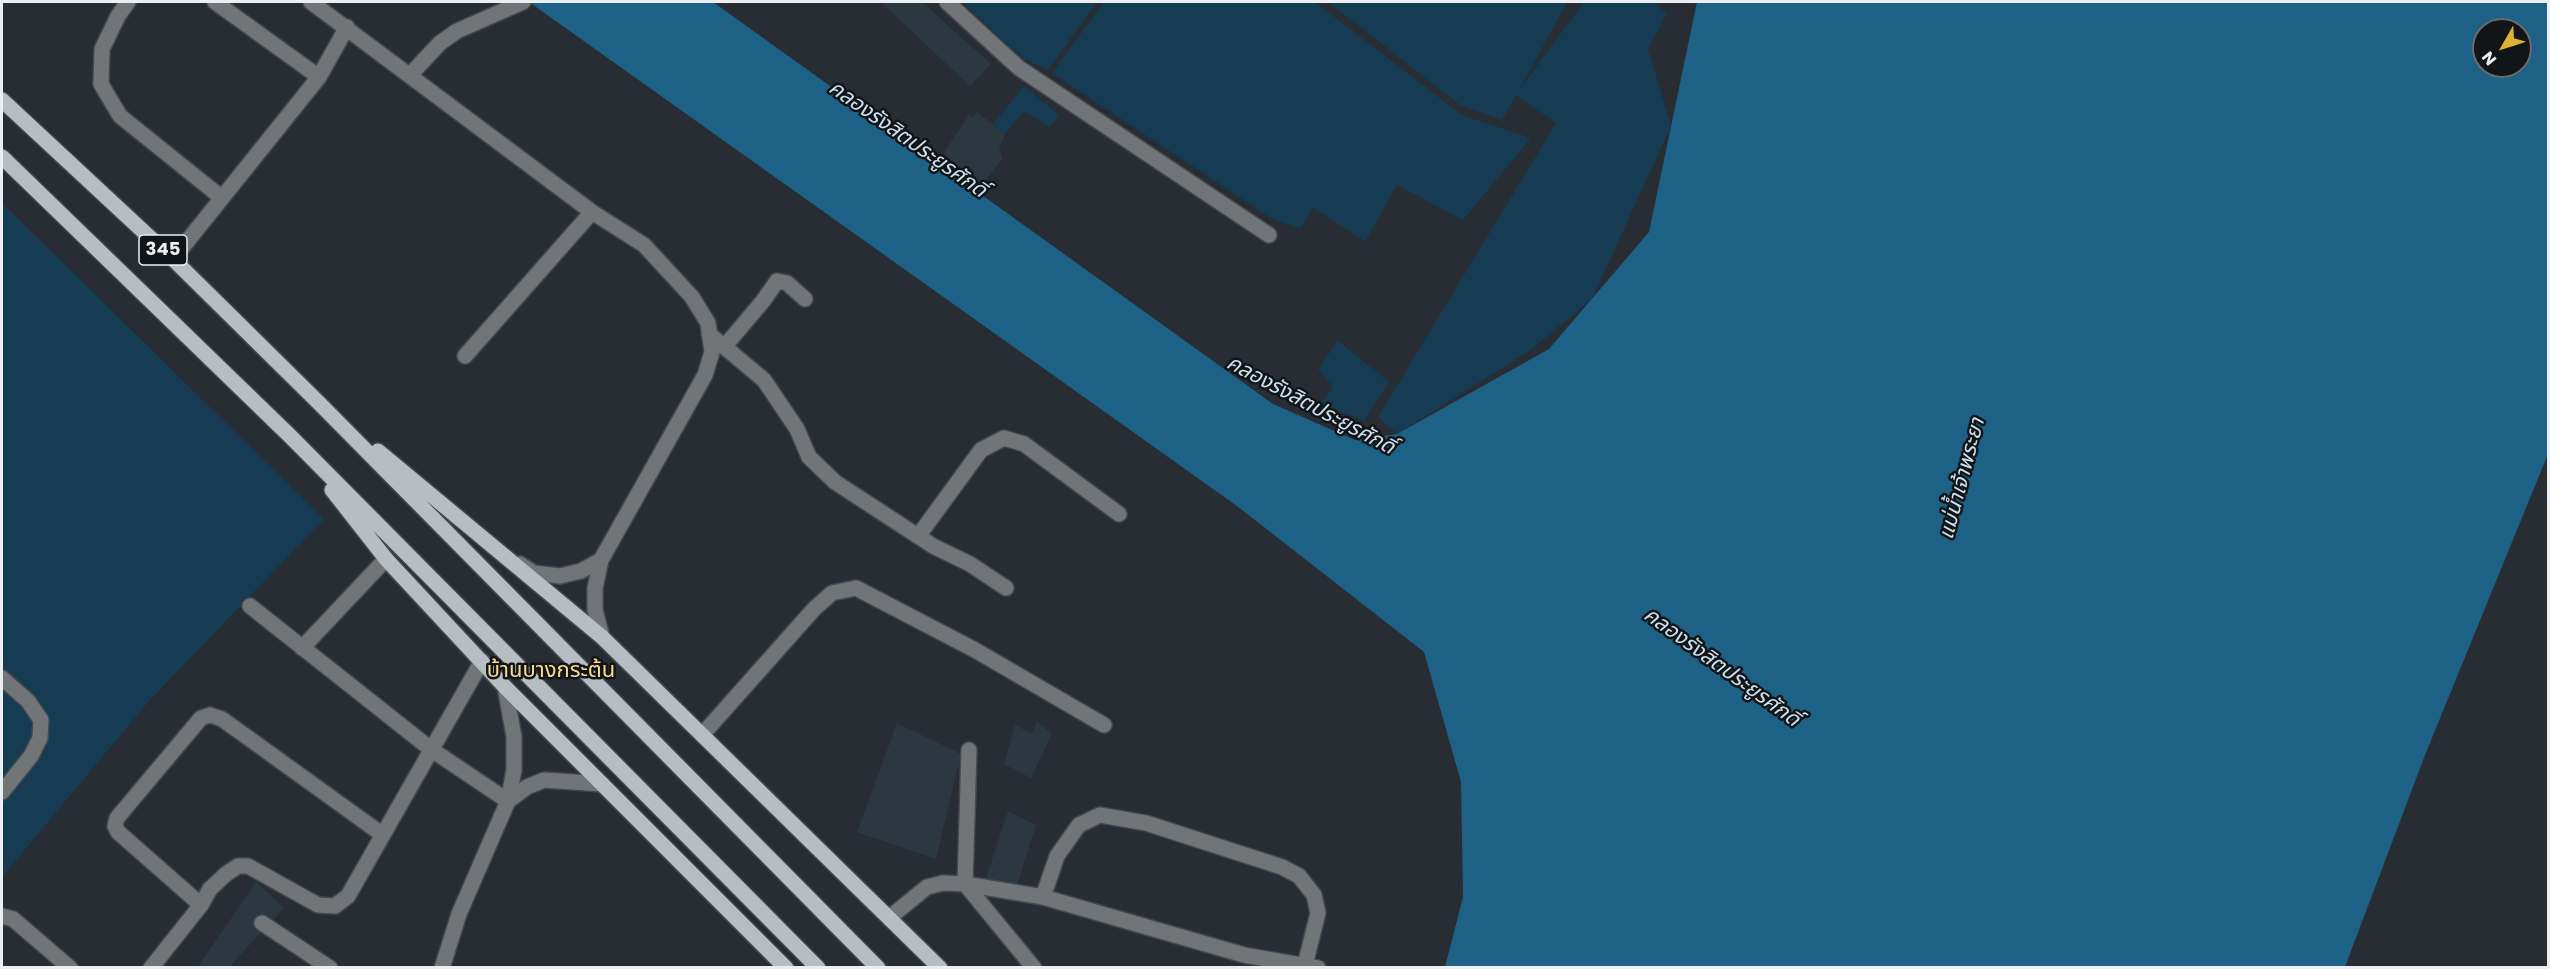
<!DOCTYPE html>
<html>
<head>
<meta charset="utf-8">
<style>
  body { margin:0 }
  #map { position:relative; width:2550px; height:969px; overflow:hidden; background:#272d32; font-family:Poppins,sans-serif }
  canvas { display:block }
  .frame { position:absolute; inset:0; border:3px solid #ebeff2; pointer-events:none }
  .north { position:absolute; left:2472px; top:18px; width:60px; height:60px; box-sizing:border-box; background:#121517; border:2px solid #696c6f; border-radius:50%; rotate:231deg; font-size:16px; font-weight:700; line-height:24px; text-align:center; color:#ebeff2 }
  .north::after { content:''; display:block; margin:auto; width:21px; height:27px; background:#ddb133; clip-path:polygon(50% 0,100% 100%,50% 72%,0 100%) }
</style>
</head>
<body>
<div id="map">
<canvas width="2550" height="969"></canvas>
<div class="frame"></div>
<div class="north">N</div>
</div>
<script>
const g = document.querySelector('canvas').getContext('2d');
g.lineJoin = 'round';
function paint(path, color) {
  g.fillStyle = color;
  g.fill(path, 'evenodd');
}
function shape(rows) {
  const path = new Path2D();
  for (const r of rows) {
    path.moveTo(r[0], r[1]);
    for (let i = 2; i < r.length; i += 2) path.lineTo(r[i], r[i + 1]);
  }
  return path;
}
function strokePath(path, color, width, dash) {
  g.strokeStyle = color;
  g.lineWidth = width;
  g.lineCap = dash ? 'butt' : 'round';
  g.setLineDash(dash || []);
  g.stroke(path);
}
function label(font, color, halo, rows, align = 'center') {
  g.font = font + ' Poppins,"Noto Sans Thai",sans-serif';
  g.lineWidth = 5;
  g.setLineDash([]);
  g.textBaseline = 'middle';
  g.strokeStyle = halo;
  g.fillStyle = color;
  for (const [text, x, y, turn = 0] of rows) {
    g.save();
    g.translate(x, y);
    g.rotate((+turn || 0) * Math.PI / 180);
    g.textAlign = isNaN(turn) ? turn : align;
    if (halo) g.strokeText(text, 0, 0);
    g.fillText(text, 0, 0);
    g.restore();
  }
}
paint(shape([
  [881,2,922,2,991,64,970,86],
  [977,112,1005,134,999,149,1003,158,981,186,943,154,969,115,973,118],
  [1037,721,1052,734,1031,778,1004,764,1015,725,1032,734],
  [897,723,961,754,936,859,857,832],
  [1008,811,1036,825,1015,891,986,878],
  [256,882,284,908,229,967,197,968]
]), '#2b3840');
paint(shape([
  [962,2,1097,2,1048,70,1024,59],
  [1104,2,1315,2,1462,115,1531,138,1463,220,1397,185,1365,242,1313,207,1300,228,1272,219,1052,73],
  [1328,2,1567,2,1520,89,1584,2,1655,2,1667,14,1648,49,1671,126,1592,299,1528,352,1397,434,1378,417,1556,123,1516,95,1502,120,1460,105],
  [1024,86,1059,115,1050,127,1024,111,1005,134,993,124],
  [2,203,324,519,150,700,2,877],
  [1338,341,1389,382,1364,421,1321,404,1333,387,1318,369]
]), '#153c53');
paint(shape([
  [529,2,713,2,1273,404,1355,440,1397,434,1549,349,1649,232,1697,2,2548,2,2548,454,2425,755,2345,967,1445,967,1463,897,1461,782,1424,652,1237,506],
  [2484,30,2520,30,2520,66,2484,66]
]), '#1e6187');
const minor = shape([
  [128,2,118,16,102,49,101,84,120,116,222,198],
  [215,2,319,77],
  [311,2,592,212,644,245,692,297,708,323,712,352,705,375,601,560,595,588,595,610,602,637],
  [947,2,1019,68,1269,235],
  [410,75,440,43,457,31,523,2],
  [173,259,319,77,347,27],
  [709,334,764,380,797,429,809,457,835,482,933,546,970,564,1006,588],
  [725,346,763,301,777,281,787,283,805,299],
  [465,356,592,212],
  [919,535,981,450,1004,438,1024,444,1119,514],
  [520,564,534,573,560,576,581,571,601,560],
  [250,606,432,750,508,801],
  [302,648,386,559],
  [2,678,28,701,41,720,40,738,31,756,2,792],
  [702,735,814,609,832,593,856,588,975,650,1104,725],
  [969,750,965,884,1034,968],
  [508,801,527,787,544,780,602,784],
  [1043,897,1057,856,1079,825,1100,815,1146,823,1282,867,1299,876,1314,895,1318,913,1305,965],
  [201,905,118,832,115,826,117,818,201,718,210,715,222,719,383,835],
  [2,916,13,919,70,968],
  [889,918,927,887,943,883,965,884,1043,897,1244,955,1318,968],
  [262,923,330,968],
  [151,968,201,905,210,889,226,874,238,866,248,866,318,905,335,906,348,896,482,661],
  [442,968,459,914,508,801,514,770,514,737,505,687]
]);
const major = shape([
  [2,100,173,259,320,404,878,968],
  [2,157,290,436,818,968],
  [378,451,602,637,940,968],
  [332,490,386,559,505,687,786,968]
]);
strokePath(minor, '#42484d', 18);
strokePath(major, '#42484d', 18);
strokePath(minor, '#727577', 15);
strokePath(major, '#b7bec3', 15);
for (const [x, y, w] of [
  [163,250,48]
]) {
  const box = new Path2D();
  box.roundRect(x - w / 2, y - 15, w, 30, 4.5);
  g.fillStyle = '#121517';
  g.fill(box);
  strokePath(box, '#ebeff2', 1.5);
}
label('bold 18px', '#ebeff2', null, [
  ["345",163,250]
]);
label('italic 21px', '#cde1ef', '#121517', [
  ["คลองรังสิตประยูรศักดิ์",907,140,35],
  ["คลองรังสิตประยูรศักดิ์",1310,406,28],
  ["แม่น้ำเจ้าพระยา",1963,479,-75],
  ["คลองรังสิตประยูรศักดิ์",1721,668,36]
]);
label('22px', '#f9db90', '#121517', [
  ["บ้านบางกระต้น",551,671]
]);
</script>
</body>
</html>
